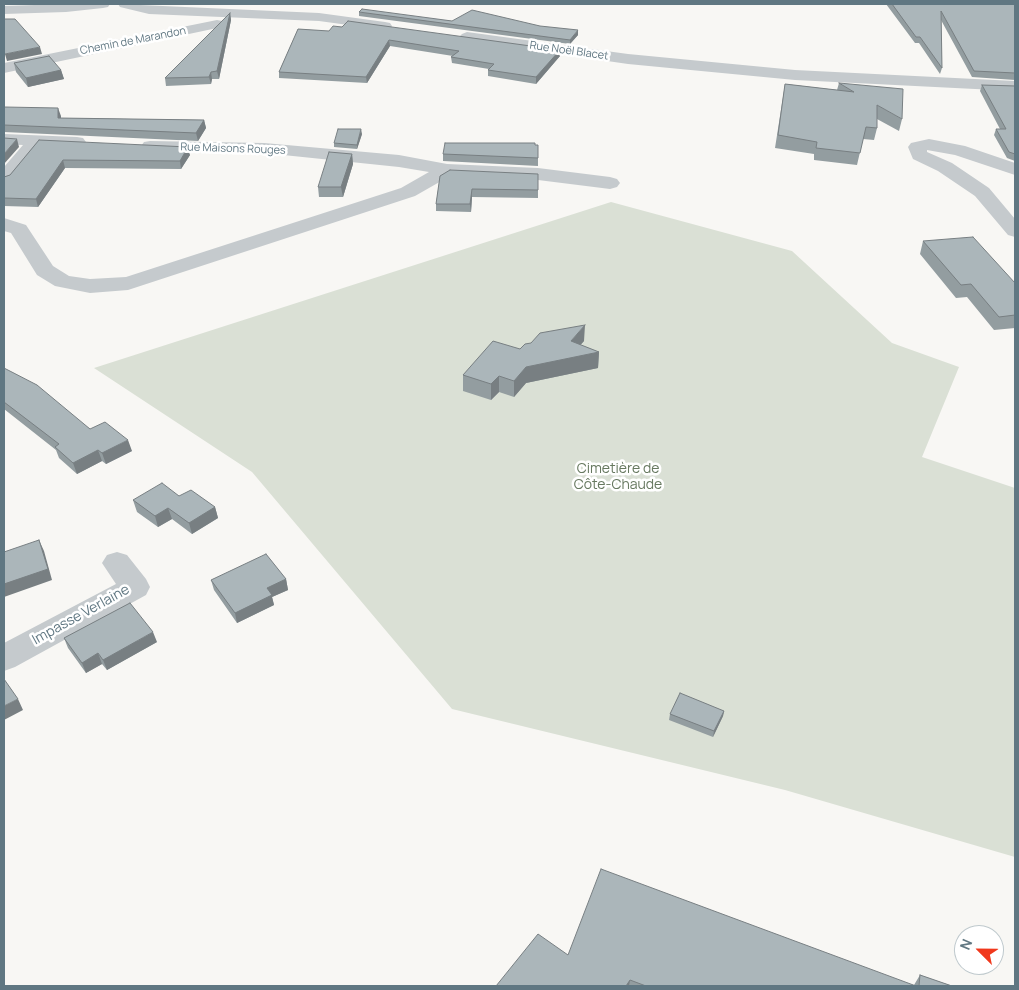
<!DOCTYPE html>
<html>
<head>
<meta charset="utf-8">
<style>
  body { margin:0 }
  #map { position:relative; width:1019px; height:990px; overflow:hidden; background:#f8f7f4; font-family:Manrope,sans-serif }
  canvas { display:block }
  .frame { position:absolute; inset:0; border:5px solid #607782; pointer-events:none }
  .north { position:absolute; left:954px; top:925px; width:50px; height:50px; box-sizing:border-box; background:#fff; border:1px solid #bfc9cd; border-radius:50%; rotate:293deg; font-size:14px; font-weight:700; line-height:20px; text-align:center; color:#607782 }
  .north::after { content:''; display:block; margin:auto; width:18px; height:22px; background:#f0381c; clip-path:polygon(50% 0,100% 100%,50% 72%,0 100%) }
</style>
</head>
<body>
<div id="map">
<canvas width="1019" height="990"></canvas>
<div class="frame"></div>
<div class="north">N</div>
</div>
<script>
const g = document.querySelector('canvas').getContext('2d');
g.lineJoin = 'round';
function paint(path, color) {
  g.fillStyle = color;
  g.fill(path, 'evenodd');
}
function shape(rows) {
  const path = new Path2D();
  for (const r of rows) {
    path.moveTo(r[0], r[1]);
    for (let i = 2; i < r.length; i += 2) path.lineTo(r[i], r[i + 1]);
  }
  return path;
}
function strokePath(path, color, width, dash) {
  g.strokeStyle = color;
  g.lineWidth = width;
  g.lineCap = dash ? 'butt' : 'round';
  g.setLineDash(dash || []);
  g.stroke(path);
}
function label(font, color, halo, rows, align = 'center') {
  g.font = font + ' Manrope,sans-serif';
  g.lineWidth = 5;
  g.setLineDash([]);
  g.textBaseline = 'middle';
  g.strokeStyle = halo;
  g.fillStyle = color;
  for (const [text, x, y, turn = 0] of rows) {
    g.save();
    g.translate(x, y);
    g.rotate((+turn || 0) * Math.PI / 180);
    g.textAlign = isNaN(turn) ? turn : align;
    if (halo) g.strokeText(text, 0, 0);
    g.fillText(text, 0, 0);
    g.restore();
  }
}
paint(shape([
  [611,202,792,251,892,343,959,367,922,457,1015,488,1015,857,785,790,452,709,252,472,94,368]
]), '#dae0d5');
paint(shape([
  [65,4,110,4,108,7,103,8,66,12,4,14,4,6,65,4],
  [118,4,319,13,385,22,390,23,392,26,390,29,385,30,319,21,149,14,120,7,118,4],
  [217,20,222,21,224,24,222,27,4,73,4,63,217,20],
  [467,32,628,54,795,70,1015,81,1015,91,795,80,628,64,462,40,459,37,462,34,467,32],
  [4,134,77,137,83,138,86,142,83,146,77,147,42,146,11,182,4,184,4,167,23,145,4,144,4,134],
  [929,139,965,146,1015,163,1015,175,955,155,927,150,927,152,952,163,989,188,1015,219,1015,237,1008,235,975,196,938,171,913,159,908,147,911,143,929,139],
  [150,141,264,143,399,155,447,164,538,168,610,177,617,179,620,183,617,187,610,189,538,180,450,176,415,196,128,290,90,293,55,286,37,275,11,233,4,231,4,218,26,225,53,266,69,276,90,279,126,277,401,188,429,172,399,167,264,153,144,150,141,146,144,142,150,141],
  [117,552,127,555,146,579,150,587,146,595,15,667,4,671,4,643,116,584,102,563,107,555,117,552]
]), '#c5cacd');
paint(shape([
  [886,4,1015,4,1015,80,972,77,941,20,942,68,940,74,919,43,915,43],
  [359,12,452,21,578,35,570,44,359,16],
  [230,13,231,20,219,79,212,79,211,84,166,86,165,78],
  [298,29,560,50,560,56,536,84,488,76,488,70,489,69,452,63,451,57,453,56,390,46,367,83,279,78,279,72],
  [14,63,61,70,64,79,28,87,16,72],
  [839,83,902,119,899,131,877,119,877,128,874,140,863,139,857,165,814,160,814,154,775,148,785,84,837,90],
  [982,85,1015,86,1015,161,1007,158,994,135,996,129,1000,129,980,91],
  [4,107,61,116,61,118,204,120,206,128,198,141,4,132],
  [362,134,357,149,334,147,334,143],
  [39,140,190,155,181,169,65,168,38,207,4,206,4,177,10,175],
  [535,145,538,145,538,166,443,161,443,154],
  [352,154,353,164,343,197,319,197,318,187],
  [538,174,538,198,472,197,471,212,436,211,436,204,440,176],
  [923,241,1015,283,1015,328,994,330,967,297,956,298,920,254],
  [584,341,580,345,599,352,598,368,526,383,514,397,499,392,491,400,463,391,463,375,520,349],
  [4,368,90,429,132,451,106,464,102,461,77,474,59,458,56,450,4,409],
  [179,496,215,507,218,518,192,534,172,519,158,527,137,512,133,500],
  [286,579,288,590,272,597,274,605,237,623,214,590,211,580],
  [64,638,157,642,107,670,102,664,86,673,68,648],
  [724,711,723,716,713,737,669,720,670,714],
  [568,955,914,985,920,975,952,986,496,986]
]), '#939da0');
paint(shape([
  [230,13,231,20,219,79,217,71],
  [578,30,578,35,570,44,570,40],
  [389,40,390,46,367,83,366,77],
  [40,47,42,54,7,61,5,54],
  [560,50,560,56,536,84,536,77],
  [61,70,64,79,28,87,26,78],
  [211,72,212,79,211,84,209,77],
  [58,108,61,116,61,126,58,118],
  [204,120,206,128,198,141,196,133],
  [361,129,362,134,357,149,357,145],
  [17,139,19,147,4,164,4,154],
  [188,147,190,155,181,169,180,161],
  [352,154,353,164,343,197,341,187],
  [63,160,65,168,38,207,36,199],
  [472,189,472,197,471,212,470,204],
  [585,325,584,341,570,357,571,341],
  [599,352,598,368,526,383,514,397,514,381,526,367],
  [499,376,499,392,491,400,491,384],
  [128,440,132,451,106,464,102,453],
  [98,450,102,461,77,474,73,463],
  [215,507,218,518,192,534,189,523],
  [168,508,172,519,158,527,155,516],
  [39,540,44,551,52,580,4,597,4,584],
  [286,579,288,590,272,597,274,605,237,623,235,613,267,588],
  [153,632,157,642,107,670,103,660],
  [98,653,102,664,86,673,82,663],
  [18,699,23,710,4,720,4,706],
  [724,711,723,716,713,737,714,731],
  [630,980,629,986,626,986]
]), '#787f82');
const building = shape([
  [892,4,1015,4,1015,73,974,71,941,11,942,68,920,37,916,37,892,4],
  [362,9,452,21,472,10,540,26,578,30,570,40,359,12,362,9],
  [230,13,217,71,211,72,209,77,165,78,230,13],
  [4,19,15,19,40,47,5,54,4,53,4,19],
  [348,21,560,50,536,77,488,70,494,64,451,57,459,51,389,40,366,77,279,72,298,29,329,31,333,26,342,27,348,21],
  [49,56,61,70,26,78,14,63,49,56],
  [839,83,903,89,902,119,877,105,877,128,866,127,860,153,816,148,817,142,778,135,785,84,854,92,839,83],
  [982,85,1015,86,1015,154,1009,152,996,129,1006,129,982,85],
  [4,107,58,108,58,118,204,120,196,133,4,125,4,107],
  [338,129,361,129,357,145,334,143,338,129],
  [4,138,17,139,4,154,4,138],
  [39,140,188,147,180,161,63,160,36,199,4,198,4,177,10,175,39,140],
  [445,143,535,143,535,145,538,145,538,158,443,154,445,143],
  [329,152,352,154,341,187,318,187,329,152],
  [450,170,538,174,538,190,472,189,470,204,436,204,440,176,450,170],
  [973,237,1015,283,1015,315,999,317,971,284,961,285,923,241,973,237],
  [585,325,571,341,599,352,526,367,514,381,499,376,491,384,463,375,493,341,520,349,525,344,531,343,540,333,585,325],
  [4,368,37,385,90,429,105,422,128,440,102,453,98,450,73,463,55,447,59,444,4,402,4,368],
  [162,483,179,496,191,490,215,507,189,523,168,508,155,516,133,500,162,483],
  [39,540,48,569,4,584,4,552,39,540],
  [266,554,286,579,267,588,272,595,235,613,211,580,266,554],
  [130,603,153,632,103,660,98,653,82,663,64,638,130,603],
  [4,679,18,699,4,706,4,679],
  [680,693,724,711,714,731,670,714,680,693],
  [601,869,916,986,646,986,630,980,626,986,496,986,538,934,568,955,601,869],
  [920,975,952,986,919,986,920,975]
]);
paint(building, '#abb6ba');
strokePath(building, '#787f82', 1);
label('11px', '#607782', '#fff', [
  ["Chemin de Marandon",133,41,-11],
  ["Rue Noël Blacet",569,51,8],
  ["Rue Maisons Rouges",233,149,2]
]);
label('14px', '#677960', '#fff', [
  ["Cimetière de",618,469],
  ["Côte-Chaude",618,485]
]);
label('14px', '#607782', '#fff', [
  ["Impasse Verlaine",81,615,-29]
]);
</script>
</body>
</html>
